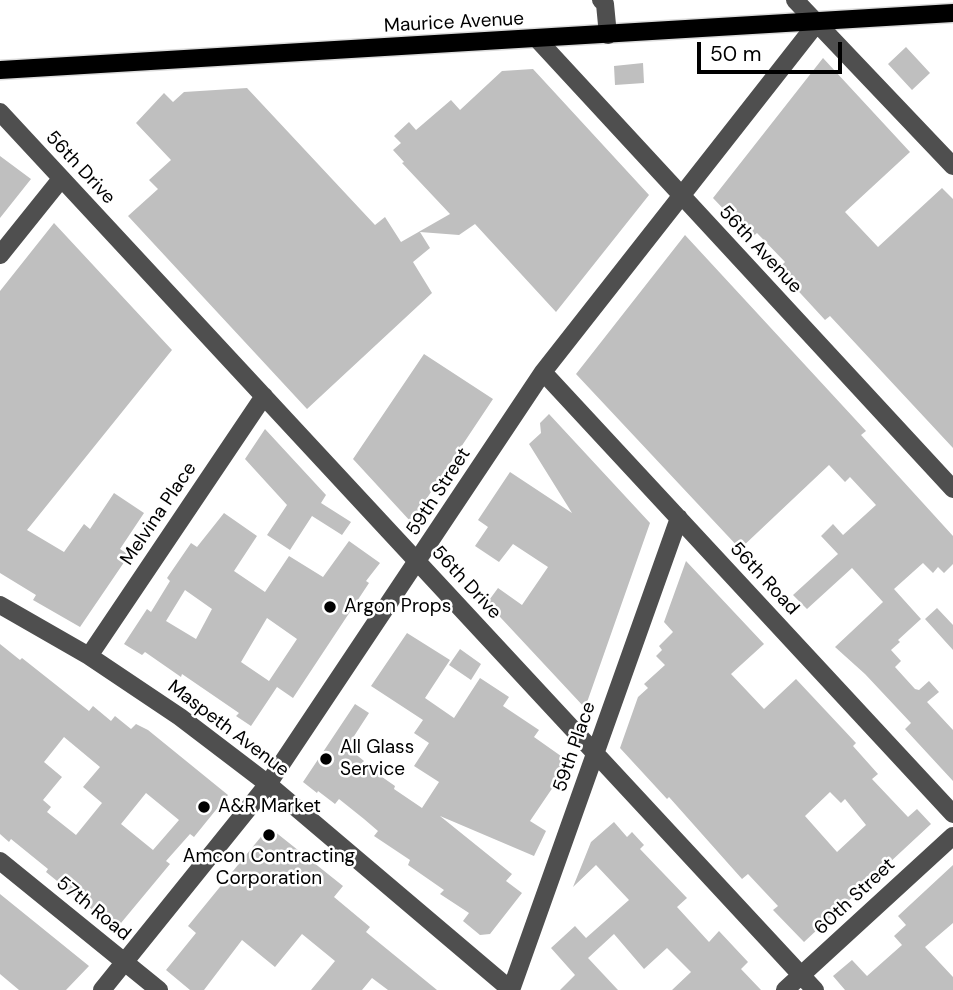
<!DOCTYPE html>
<html>
<head>
<meta charset="utf-8">
<style>
  body { margin:0 }
  #map { position:relative; width:953px; height:990px; overflow:hidden; background:#fff; font-family:"DM Sans",sans-serif }
  canvas { display:block }
  .scale { position:absolute; left:697px; top:42px; width:145px; height:32px; box-sizing:border-box; border:4px solid #000; border-top:0; padding-left:9px; font-size:21px; line-height:24px; white-space:nowrap; color:#000; -webkit-text-stroke:5px #fff; paint-order:stroke }
</style>
</head>
<body>
<div id="map">
<canvas width="953" height="990"></canvas>
<div class="scale">50 m</div>
</div>
<script>
const g = document.querySelector('canvas').getContext('2d');
g.lineJoin = 'round';
function paint(path, color) {
  g.fillStyle = color;
  g.fill(path, 'evenodd');
}
function shape(rows) {
  const path = new Path2D();
  for (const r of rows) {
    path.moveTo(r[0], r[1]);
    for (let i = 2; i < r.length; i += 2) path.lineTo(r[i], r[i + 1]);
  }
  return path;
}
function strokePath(path, color, width, dash) {
  g.strokeStyle = color;
  g.lineWidth = width;
  g.lineCap = dash ? 'butt' : 'round';
  g.setLineDash(dash || []);
  g.stroke(path);
}
function label(font, color, halo, rows, align = 'center') {
  g.font = font + ' "DM Sans",sans-serif';
  g.lineWidth = 5;
  g.setLineDash([]);
  g.textBaseline = 'middle';
  g.strokeStyle = halo;
  g.fillStyle = color;
  for (const [text, x, y, turn = 0] of rows) {
    g.save();
    g.translate(x, y);
    g.rotate((+turn || 0) * Math.PI / 180);
    g.textAlign = isNaN(turn) ? turn : align;
    if (halo) g.strokeText(text, 0, 0);
    g.fillText(text, 0, 0);
    g.restore();
  }
}
paint(shape([
  [906,47,930,73,912,90,888,64],
  [823,58,910,152,845,212,878,247,942,188,953,199,953,448,830,316,825,320,778,269,785,262,757,233,751,238,713,198],
  [643,63,644,83,615,85,614,66],
  [533,69,649,195,556,312,475,224,459,235,420,232,430,248,413,262,432,293,307,409,128,216,158,189,149,180,171,160,136,123,164,93,173,102,184,92,247,88,375,225,385,217,401,242,450,214,402,163,404,162,393,150,401,143,394,136,409,122,416,130,451,100,460,110,502,71],
  [0,156,31,179,0,218],
  [54,223,172,350,27,530,64,552,84,524,90,529,114,493,144,513,120,549,129,555,80,627,33,600,36,595,0,573,0,291],
  [685,235,866,431,861,435,953,536,953,564,944,573,938,567,933,573,923,563,894,589,921,619,898,640,900,642,891,650,901,661,895,667,915,689,919,690,929,681,939,692,927,702,953,730,953,781,905,729,911,723,865,674,835,647,883,602,852,568,807,609,793,595,838,554,821,536,833,524,843,535,876,505,850,477,845,482,829,465,740,549,576,374],
  [424,354,493,399,411,522,353,459],
  [549,414,650,523,585,708,487,603,498,588,522,605,548,567,513,544,499,562,475,546,488,527,478,520,510,472,572,513,529,444,541,433,540,423],
  [265,429,326,495,321,503,351,522,342,535,312,516,290,550,267,535,287,505,245,459],
  [224,513,257,536,234,571,265,592,289,556,323,577,349,541,380,563,366,581,369,583,293,698,277,687,251,726,236,716,239,713,182,674,181,677,145,652,142,655,124,644,147,609,151,612,170,581,167,578,191,543,197,547],
  [185,590,212,609,196,639,166,621],
  [267,618,297,639,269,681,241,662],
  [686,561,764,644,731,674,764,709,796,679,856,743,853,746,878,774,872,779,908,817,917,809,931,824,804,942,773,910,778,906,748,874,742,879,669,797,667,799,620,748,638,697,648,688,644,684,665,665,656,656,662,650,659,646,673,632,664,622],
  [830,792,841,803,845,799,866,825,837,852,805,816],
  [937,608,953,625,953,650,925,619],
  [407,633,450,660,425,698,454,718,480,678,509,697,503,706,539,730,534,737,568,761,566,768,530,821,546,831,534,856,440,816,512,874,506,881,522,893,490,934,480,935,463,921,469,913,440,894,444,890,408,865,410,860,374,836,378,831,364,819,339,799,335,804,318,791,317,793,303,782,355,704,369,713,347,747,364,761,362,763,395,786,394,789,422,808,439,782,414,766,429,743,414,733,423,720,371,686],
  [0,644,20,660,22,658,89,711,93,706,111,721,115,716,131,729,136,724,148,730,228,795,194,837,190,834,166,861,170,864,116,929,46,872,48,869,11,839,9,842,0,834],
  [64,737,100,767,83,787,102,803,76,835,47,812,51,807,43,800,62,777,44,762],
  [146,793,179,820,153,850,121,824],
  [460,649,481,664,471,680,449,665],
  [614,822,627,837,632,832,644,845,640,849,687,898,677,907,709,942,719,931,748,962,741,969,761,990,672,990,691,972,667,948,644,969,614,934,588,958,618,990,560,990,575,975,551,948,575,926,586,938,629,900,596,865,573,887,591,842],
  [269,827,343,886,334,897,370,927,366,932,437,990,388,990,372,978,362,990,311,990,335,961,302,934,275,967,242,940,204,990,190,990,166,970,196,933,188,926],
  [953,865,953,923,925,947,953,977,953,990,845,990,833,976,852,960,867,976,902,945,894,936,906,925,898,916],
  [0,894,89,966,66,990,19,990,0,974]
]), '#bfbfbf');
const major = shape([
  [0,70,953,13]
]);
strokePath(major, '#dbdbdb', 21);
strokePath(shape([
  [601,0,605,4,608,35],
  [795,0,953,166],
  [537,39,953,489],
  [0,112,815,990],
  [0,255,61,179],
  [543,372,953,814],
  [0,605,89,656,180,717,268,784,511,990],
  [89,656,264,396],
  [0,861,159,990],
  [102,990,268,784,543,372,817,23],
  [511,990,679,518],
  [785,990,953,836]
]), '#4f4f4f', 18);
strokePath(major, '#000', 18);
for (const [x, y, r, color] of [
  [330,607,7,"#000"],
  [326,759,7,"#000"],
  [204,807,7,"#000"],
  [269,835,7,"#000"]
]) {
  const dot = new Path2D();
  dot.arc(x, y, r, 0, 2 * Math.PI);
  g.fillStyle = color;
  g.fill(dot);
  strokePath(dot, '#fff', 2.5);
}
label('19px', '#000', '#fff', [
  ["Maurice Avenue",454,23,-3],
  ["56th Drive",80,168,47],
  ["56th Avenue",760,250,47],
  ["59th Street",439,492,-57],
  ["Melvina Place",159,514,-56],
  ["56th Road",764,579,47],
  ["56th Drive",466,583,47],
  ["Maspeth Avenue",228,729,37],
  ["59th Place",575,747,-71],
  ["60th Street",855,897,-43],
  ["57th Road",93,909,39]
]);
label('19px', '#000', '#fff', [
  ["Argon Props",344,607],
  ["All Glass",340,748],
  ["Service",340,770],
  ["A&R Market",218,807],
  ["Amcon Contracting",269,857,"center"],
  ["Corporation",269,879,"center"]
], 'left');
</script>
</body>
</html>
